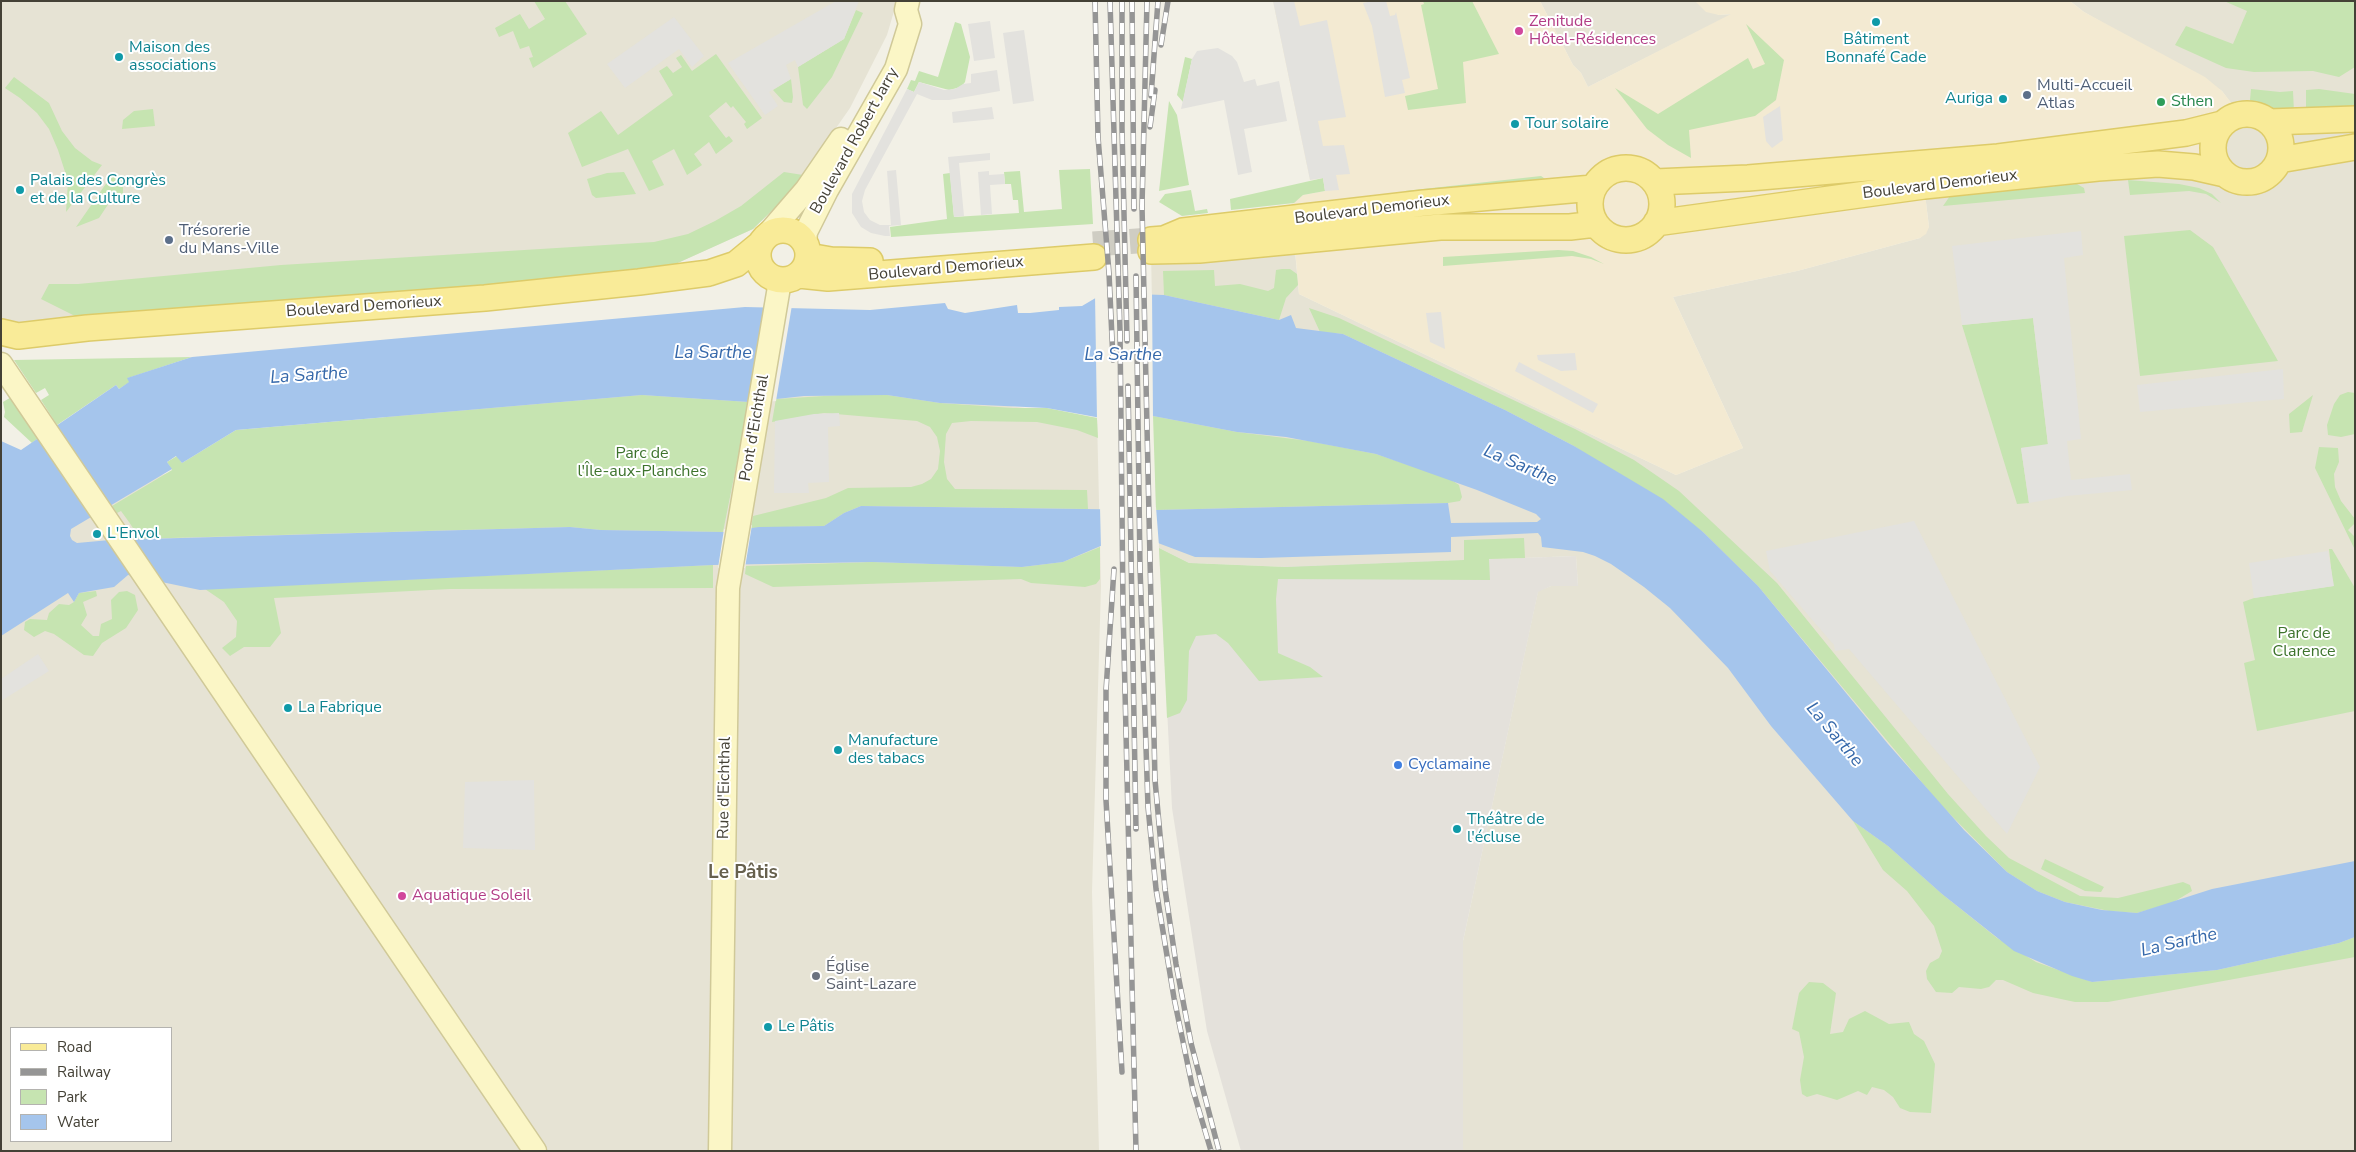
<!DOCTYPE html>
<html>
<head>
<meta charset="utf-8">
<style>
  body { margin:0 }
  #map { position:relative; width:2356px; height:1152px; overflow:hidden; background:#f2f0e6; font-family:"Nunito Sans",sans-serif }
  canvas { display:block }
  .frame { position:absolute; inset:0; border:2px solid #444136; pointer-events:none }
  .legend { position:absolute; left:10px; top:1027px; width:162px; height:115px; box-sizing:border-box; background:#fff; border:1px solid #b4b3af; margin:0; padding:6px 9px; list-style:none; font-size:15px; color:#444136 }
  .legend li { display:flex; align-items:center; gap:10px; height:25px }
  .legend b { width:25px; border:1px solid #b4b3af }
</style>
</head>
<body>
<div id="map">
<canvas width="2356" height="1152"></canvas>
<div class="frame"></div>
<ul class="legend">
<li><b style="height:6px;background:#f9eb98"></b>Road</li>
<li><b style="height:6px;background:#959595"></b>Railway</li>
<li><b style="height:14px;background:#c6e4b1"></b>Park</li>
<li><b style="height:14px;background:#a5c5ec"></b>Water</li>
</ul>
</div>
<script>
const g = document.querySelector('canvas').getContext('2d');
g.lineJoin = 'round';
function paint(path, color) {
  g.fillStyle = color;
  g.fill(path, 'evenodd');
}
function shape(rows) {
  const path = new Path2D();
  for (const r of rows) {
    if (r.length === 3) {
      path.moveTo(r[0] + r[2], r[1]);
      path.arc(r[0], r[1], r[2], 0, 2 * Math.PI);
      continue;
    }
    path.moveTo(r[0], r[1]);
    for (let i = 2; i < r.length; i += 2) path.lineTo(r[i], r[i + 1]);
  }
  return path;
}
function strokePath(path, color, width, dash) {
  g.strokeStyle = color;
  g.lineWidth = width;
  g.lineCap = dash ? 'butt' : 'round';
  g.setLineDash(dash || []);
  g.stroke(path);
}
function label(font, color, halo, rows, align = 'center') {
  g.font = font + ' "Nunito Sans",sans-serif';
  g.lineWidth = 4;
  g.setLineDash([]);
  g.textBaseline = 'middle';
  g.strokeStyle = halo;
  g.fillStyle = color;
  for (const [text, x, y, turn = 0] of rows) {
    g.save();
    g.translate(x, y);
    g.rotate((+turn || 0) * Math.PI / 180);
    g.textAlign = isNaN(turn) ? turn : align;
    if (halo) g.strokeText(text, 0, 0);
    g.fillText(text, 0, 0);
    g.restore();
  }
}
paint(shape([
  [1,1,897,1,887,35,850,108,792,191,753,229,671,266,468,288,120,312,94,320,1,323],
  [1540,1,1695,1,1719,15,1733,14,1588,87,1581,73,1573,65],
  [2070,1,2355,1,2355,1151,1463,1151,1463,941,1538,591,1551,586,1578,586,1576,556,1286,567,1189,563,1159,548,1156,510,1151,251,1294,241,1299,294,1676,475,1743,448,1673,297,1797,271,1920,238,1929,227,1924,186,2215,159,2213,148,2215,135,2227,120,2239,114,2222,91,2084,12],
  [632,354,1097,418,1101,586,1092,892,1099,1151,1,1151,1,516],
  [11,1028,171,1028,171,1141,11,1141]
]), '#e6e3d4');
paint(shape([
  [1273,1,1540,1,1573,65,1581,73,1588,87,1731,14,1719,15,1706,12,1695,1,2070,1,2084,12,2205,77,2222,91,2240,114,2227,120,2215,135,2213,148,2215,159,2194,167,1924,186,1929,227,1926,234,1920,238,1797,271,1673,297,1743,448,1676,475,1299,294,1291,204,1303,195,1325,191,1323,178,1310,180]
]), '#f3ead2');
paint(shape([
  [1159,548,1189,563,1274,567,1576,556,1578,586,1551,586,1538,592,1463,941,1463,1151,1241,1151,1207,1031,1172,808]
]), '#e4e1db');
paint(shape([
  [534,1,565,1,587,34,533,68,529,58,533,57,529,46,520,49,513,31,499,37,495,28,520,14,529,29,545,19],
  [1423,1,1472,1,1499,54,1463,62,1466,103,1408,110,1405,96,1438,89,1421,5,1424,4],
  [2224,1,2355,1,2355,67,2339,77,2313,71,2254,72,2226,68,2175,45,2186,26,2233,44,2247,11],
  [856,10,863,13,832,77,807,109,803,105,798,67,844,39],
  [955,22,961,24,970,57,965,82,961,87,949,90,919,82,914,92,907,89,911,80,915,81,919,71,938,77],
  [1746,24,1784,60,1776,100,1755,116,1689,130,1691,158,1668,145,1647,129,1615,88,1658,114,1748,58,1753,69,1765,64],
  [716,54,762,118,747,129,744,124,746,122,733,106,731,108,726,102,709,116,726,138,729,136,733,141,716,154,709,142,694,154,702,165,687,175,674,149,652,161,664,185,649,191,628,149,582,167,568,133,601,111,618,135,673,95,659,71,667,66,673,73,682,67,676,58,681,55,692,71],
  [1185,57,1192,59,1183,102,1177,95],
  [14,77,49,103,62,131,75,148,92,161,102,165,66,212,68,181,58,150,49,129,37,113,20,98,5,88],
  [791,79,793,97,792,103,784,102,773,90],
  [2251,89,2280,92,2293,91,2294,112,2264,109,2258,106,2250,100],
  [2319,89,2355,94,2355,110,2306,112,2306,90],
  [1169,101,1177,115,1189,185,1159,191],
  [153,109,155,126,122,129,123,120,134,111],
  [1090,169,1093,224,891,237,890,227,947,219,943,174,950,173,954,217,1019,213,1018,200,1013,200,1011,184,1005,184,1004,172,1020,171,1024,212,1062,209,1059,170],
  [624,172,636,194,596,198,592,195,587,179,607,173],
  [784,172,803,175,792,191,753,229,671,266,468,288,77,317,41,299,49,284,78,284,281,265,654,242,688,234,715,221,741,206],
  [112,175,123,175,123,196,113,197,99,218,76,227],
  [1541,176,1548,181,1418,203,1405,191],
  [1323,178,1325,191,1303,195,1294,203,1231,210,1230,199],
  [2128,180,2179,184,2199,188,2212,194,2221,203,2206,194,2189,191,2130,195],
  [2077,184,2084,188,2085,193,1943,206,1950,196],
  [1191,190,1195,211,1207,209,1208,213,1182,216,1159,202,1165,194],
  [2190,230,2213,247,2278,361,2140,376,2124,236],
  [1558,250,1573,251,1591,257,1604,264,1591,259,1572,256,1443,266,1443,257],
  [1282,269,1290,269,1297,274,1298,285,1286,298,1279,320,1164,295,1163,271,1214,270,1215,286,1240,284,1268,291,1274,288,1276,270],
  [1309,308,1339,318,1575,429,1634,460,1679,491,1777,583,1948,794,1986,836,2009,858,2080,896,2118,898,2183,882,2190,885,2192,891,2172,903,2137,913,2109,911,2065,902,2037,891,2007,872,1940,804,1758,586,1703,532,1574,446,1505,410,1343,334,1320,332],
  [2033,318,2048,445,2021,448,2029,503,2017,504,1962,325],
  [192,357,128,378,130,382,119,389,116,385,57,425,41,400,49,395,45,388,36,393,14,360],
  [2348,392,2355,393,2355,434,2341,437,2328,435,2327,425,2334,404,2340,395],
  [642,395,749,402,723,532,601,530,570,527,134,539,130,534,135,531,129,522,121,511,117,513,112,506,172,470,167,462,177,456,182,463,236,430],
  [840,395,887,395,940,403,1013,408,1047,408,1097,418,1098,438,1077,430,1037,422,971,421,952,423,946,434,944,462,947,479,955,489,1087,490,1088,509,861,506,844,513,824,526,751,528,753,516,826,498,848,488,911,487,922,484,931,479,938,469,940,451,937,437,930,427,917,421,824,413,772,422,776,399],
  [2313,395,2302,432,2290,433,2289,414],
  [13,396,41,436,32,443,4,417,5,412,3,402],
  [1153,416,1237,432,1309,441,1376,454,1450,479,1459,485,1462,497,1460,501,1448,503,1156,510],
  [2319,447,2338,448,2339,462,2334,474,2335,487,2341,501,2355,519,2355,523,2348,530,2355,537,2355,550,2315,468],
  [1524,538,1525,558,1489,559,1490,580,1278,579,1276,599,1278,653,1310,667,1323,677,1259,681,1228,643,1216,634,1196,636,1189,651,1187,700,1180,713,1167,718,1159,548,1189,563,1286,567,1464,560,1464,540],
  [1100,547,1100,579,1096,584,1085,587,1031,583,1021,579,773,587,745,574,746,566,872,562,1022,567,1063,562],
  [2329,549,2332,549,2355,588,2355,711,2257,731,2244,663,2255,660,2243,602,2254,598,2333,586],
  [713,565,713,588,450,589,274,598,281,633,270,647,244,647,230,656,222,648,236,637,237,621,224,602,205,589],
  [96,591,97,596,83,602,87,615,81,625,93,636,99,636,101,624,112,619,111,600,119,592,127,591,135,595,138,610,126,628,102,643,93,656,84,655,54,634,45,631,34,637,24,630,25,622,30,619,47,620,49,613,59,604,69,605,74,602,79,593],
  [1853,821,1888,846,1942,894,1997,938,2036,962,2092,982,2217,970,2339,943,2355,937,2355,957,2108,1002,2075,1002,2033,993,2003,980,1996,980,1989,987,1981,989,1959,987,1952,993,1936,992,1927,979,1926,971,1930,963,1939,958,1942,951,1934,926,1907,891,1883,870],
  [2045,859,2104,887,2101,892,2085,891,2041,869],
  [1809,982,1823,983,1836,993,1830,1034,1843,1032,1849,1019,1865,1011,1889,1024,1909,1022,1914,1034,1924,1041,1935,1064,1931,1113,1910,1112,1900,1108,1893,1097,1884,1090,1872,1087,1867,1095,1858,1091,1837,1100,1817,1094,1807,1097,1802,1094,1800,1080,1804,1057,1799,1032,1792,1029,1799,993]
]), '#c6e4b1');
paint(shape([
  [836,1,859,1,844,39,798,67,795,60,786,65,791,79,769,92,778,106,765,115,728,63],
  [1273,1,1294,1,1300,26,1327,20,1346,117,1318,121,1323,146,1344,145,1350,174,1336,175,1339,190,1325,191,1323,178,1310,180],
  [1372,1,1386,1,1390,16,1395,15,1396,12,1410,78,1402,80,1405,93,1385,97,1372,26,1363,3],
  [674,17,704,56,692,67,679,49,625,88,607,64],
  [990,21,995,58,974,61,968,24],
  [1024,30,1034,101,1013,104,1003,33],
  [1218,48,1232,56,1237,62,1244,82,1255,79,1257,86,1279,81,1287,121,1244,129,1252,172,1238,175,1224,100,1181,109,1192,59,1197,51],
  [997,70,1000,91,949,100,932,100,917,94,865,190,862,201,864,212,870,220,880,225,891,225,887,171,896,170,901,225,889,226,890,236,885,236,871,233,861,227,852,213,852,194,907,89,914,92,919,82,944,90,955,89,963,84,971,83,971,74],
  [1780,106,1783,140,1772,148,1766,141,1763,117],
  [992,107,994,119,953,123,952,112],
  [990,153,990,160,959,163,964,216,954,217,948,157],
  [989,171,989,175,1004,174,1005,184,990,185,992,214,981,215,978,172],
  [2081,231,2083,255,2064,258,2081,439,2067,441,2071,480,2130,474,2132,490,2067,496,2029,503,2021,448,2048,444,2033,318,1962,325,1952,246],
  [1441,312,1445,349,1430,342,1426,313],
  [1575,353,1577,370,1561,371,1538,360,1537,355],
  [1519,362,1598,404,1593,413,1515,371],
  [2283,369,2284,399,2140,412,2137,385],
  [839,413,840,426,828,427,829,482,808,483,809,493,774,493,775,421,814,414],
  [1914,521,2040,767,2007,834,1849,649,1835,651,1834,645,1770,571,1766,551],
  [2328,551,2334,586,2254,598,2249,563],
  [38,654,49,671,1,701,1,679],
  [534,780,535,850,463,848,465,782]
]), '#e3e2de');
paint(shape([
  [1104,293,1164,295,1279,320,1291,315,1296,328,1343,334,1505,410,1574,446,1663,499,1703,532,1758,586,1888,744,1964,830,2007,872,2037,891,2065,902,2102,910,2137,913,2212,889,2355,861,2355,937,2339,943,2217,970,2092,982,2072,976,2014,951,1942,894,1888,846,1853,821,1771,726,1728,668,1670,608,1644,587,1611,564,1595,556,1583,552,1542,547,1541,537,1538,533,1451,537,1451,552,1261,558,1195,557,1158,543,1103,545,1063,562,1022,567,872,562,713,565,200,590,128,575,114,587,79,593,74,602,68,593,1,636,1,441,21,450,116,385,119,389,129,382,127,378,192,357,745,307,870,310,945,303,948,309,965,313,1017,305,1018,313,1030,313,1059,310,1059,307,1082,306],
  [642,395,749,402,804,396,887,395,940,403,1047,408,1101,418,1153,416,1237,432,1286,437,1376,454,1477,490,1536,514,1541,519,1537,522,1451,523,1448,503,1156,510,861,506,844,513,824,526,759,527,723,532,601,530,570,527,110,540,77,543,72,540,70,536,71,529,172,469,167,462,176,456,182,463,236,430]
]), '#a5c5ec');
paint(shape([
  [1099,291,1152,293,1153,419,1097,420,1095,295],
  [764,305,792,305,776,401,748,404],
  [1100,507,1156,507,1159,546,1101,549],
  [752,525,745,568,718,568,724,529]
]), '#f2f0e6');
strokePath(shape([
  [1093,244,1151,240]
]), '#cfcdc3', 25, [25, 12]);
const secondary = shape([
  [768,234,806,190,841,139],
  [805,243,806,232,827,190,896,69,910,24,906,10,908,1],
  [1,364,535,1151],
  [720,1151,728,588,780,281]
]);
const primary = shape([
  [2247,148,34],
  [2269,122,2355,119],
  [2279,160,2355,147],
  [1626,204,36],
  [1655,182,1748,178,1998,157,2186,133,2222,124],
  [1656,223,1924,186,2098,168,2158,164,2194,167,2225,174],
  [783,255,25],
  [1151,240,1164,239,1183,231,1424,203,1593,188],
  [1151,251,1199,250,1440,227,1570,227,1596,224],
  [808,256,831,260,870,261],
  [799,275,828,278,1094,257],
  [1,332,18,336,87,328,485,298,639,282,709,273,736,264,759,245]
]);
strokePath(secondary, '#d0c998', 25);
strokePath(primary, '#ddcb69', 28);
strokePath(secondary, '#fbf6c6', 22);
strokePath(primary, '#f9eb98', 25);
const rail = shape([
  [1095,1,1098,137,1109,273,1113,360],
  [1110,1,1120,331,1123,607,1136,1151],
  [1122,1,1122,128,1127,341],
  [1132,1,1134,209],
  [1147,1,1142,206,1155,780,1165,889,1176,964,1191,1043,1219,1151],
  [1161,45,1168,1],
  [1151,96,1158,1],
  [1150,127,1155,90],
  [1136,276,1140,567,1148,807,1156,889,1174,998,1193,1090,1211,1151],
  [1128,386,1136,829],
  [1114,569,1106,690,1106,800,1122,1072]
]);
strokePath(rail, '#959595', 5.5);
strokePath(rail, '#fff', 4, [11]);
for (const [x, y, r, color] of [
  [1876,22,5,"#0f9aa8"],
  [1519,31,5,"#d1479c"],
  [119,57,5,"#0f9aa8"],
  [2027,95,5,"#5c6f8a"],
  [2003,99,5,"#0f9aa8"],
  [2161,102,5,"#2e9e5b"],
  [1515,124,5,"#0f9aa8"],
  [20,190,5,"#0f9aa8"],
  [169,240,5,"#5c6f8a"],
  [97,534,5,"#0f9aa8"],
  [288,708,5,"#0f9aa8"],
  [838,750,5,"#0f9aa8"],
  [1398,765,5,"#3f7fe0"],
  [1457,829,5,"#0f9aa8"],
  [402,896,5,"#d1479c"],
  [816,976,5,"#6b7280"],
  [768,1027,5,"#0f9aa8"]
]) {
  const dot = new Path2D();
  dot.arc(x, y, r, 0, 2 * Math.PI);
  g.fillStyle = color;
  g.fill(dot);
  strokePath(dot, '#fff', 2);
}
label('16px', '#b23c85', '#fff', [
  ["Zenitude",1529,22],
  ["Hôtel-Résidences",1529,40],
  ["Aquatique Soleil",412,896]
], 'left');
label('16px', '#0d838f', '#fff', [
  ["Bâtiment",1876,40,"center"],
  ["Bonnafé Cade",1876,58,"center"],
  ["Maison des",129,48],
  ["associations",129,66],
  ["Auriga",1993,99,"right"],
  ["Tour solaire",1525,124],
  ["Palais des Congrès",30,181],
  ["et de la Culture",30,199],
  ["L'Envol",107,534],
  ["La Fabrique",298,708],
  ["Manufacture",848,741],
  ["des tabacs",848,759],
  ["Théâtre de",1467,820],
  ["l'écluse",1467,838],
  ["Le Pâtis",778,1027]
], 'left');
label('16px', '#4e5e75', '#fff', [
  ["Multi-Accueil",2037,86],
  ["Atlas",2037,104],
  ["Trésorerie",179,231],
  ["du Mans-Ville",179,249]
], 'left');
label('16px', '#27864d', '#fff', [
  ["Sthen",2171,102]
], 'left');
label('16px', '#444136', '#fff', [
  ["Boulevard Robert Jarry",855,141,-61],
  ["Boulevard Demorieux",1940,185,-7],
  ["Boulevard Demorieux",1372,210,-7],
  ["Boulevard Demorieux",946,269,-5],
  ["Boulevard Demorieux",364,307,-4],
  ["Pont d'Eichthal",755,428,-80],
  ["Rue d'Eichthal",725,788,-89]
]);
label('16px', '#3d732c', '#fff', [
  ["Parc de",642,454],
  ["l'Île-aux-Planches",642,472],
  ["Parc de",2304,634],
  ["Clarence",2304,652]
]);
label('16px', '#366cbe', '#fff', [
  ["Cyclamaine",1408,765]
], 'left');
label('16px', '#5b616d', '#fff', [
  ["Église",826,967],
  ["Saint-Lazare",826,985]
], 'left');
label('italic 18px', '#3568aa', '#fff', [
  ["La Sarthe",713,354],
  ["La Sarthe",1123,356],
  ["La Sarthe",309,376,-4],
  ["La Sarthe",1520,466,23],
  ["La Sarthe",1834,735,50],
  ["La Sarthe",2179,943,-13]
]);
label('bold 19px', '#66604d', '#fff', [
  ["Le Pâtis",743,873]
]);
</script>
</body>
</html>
